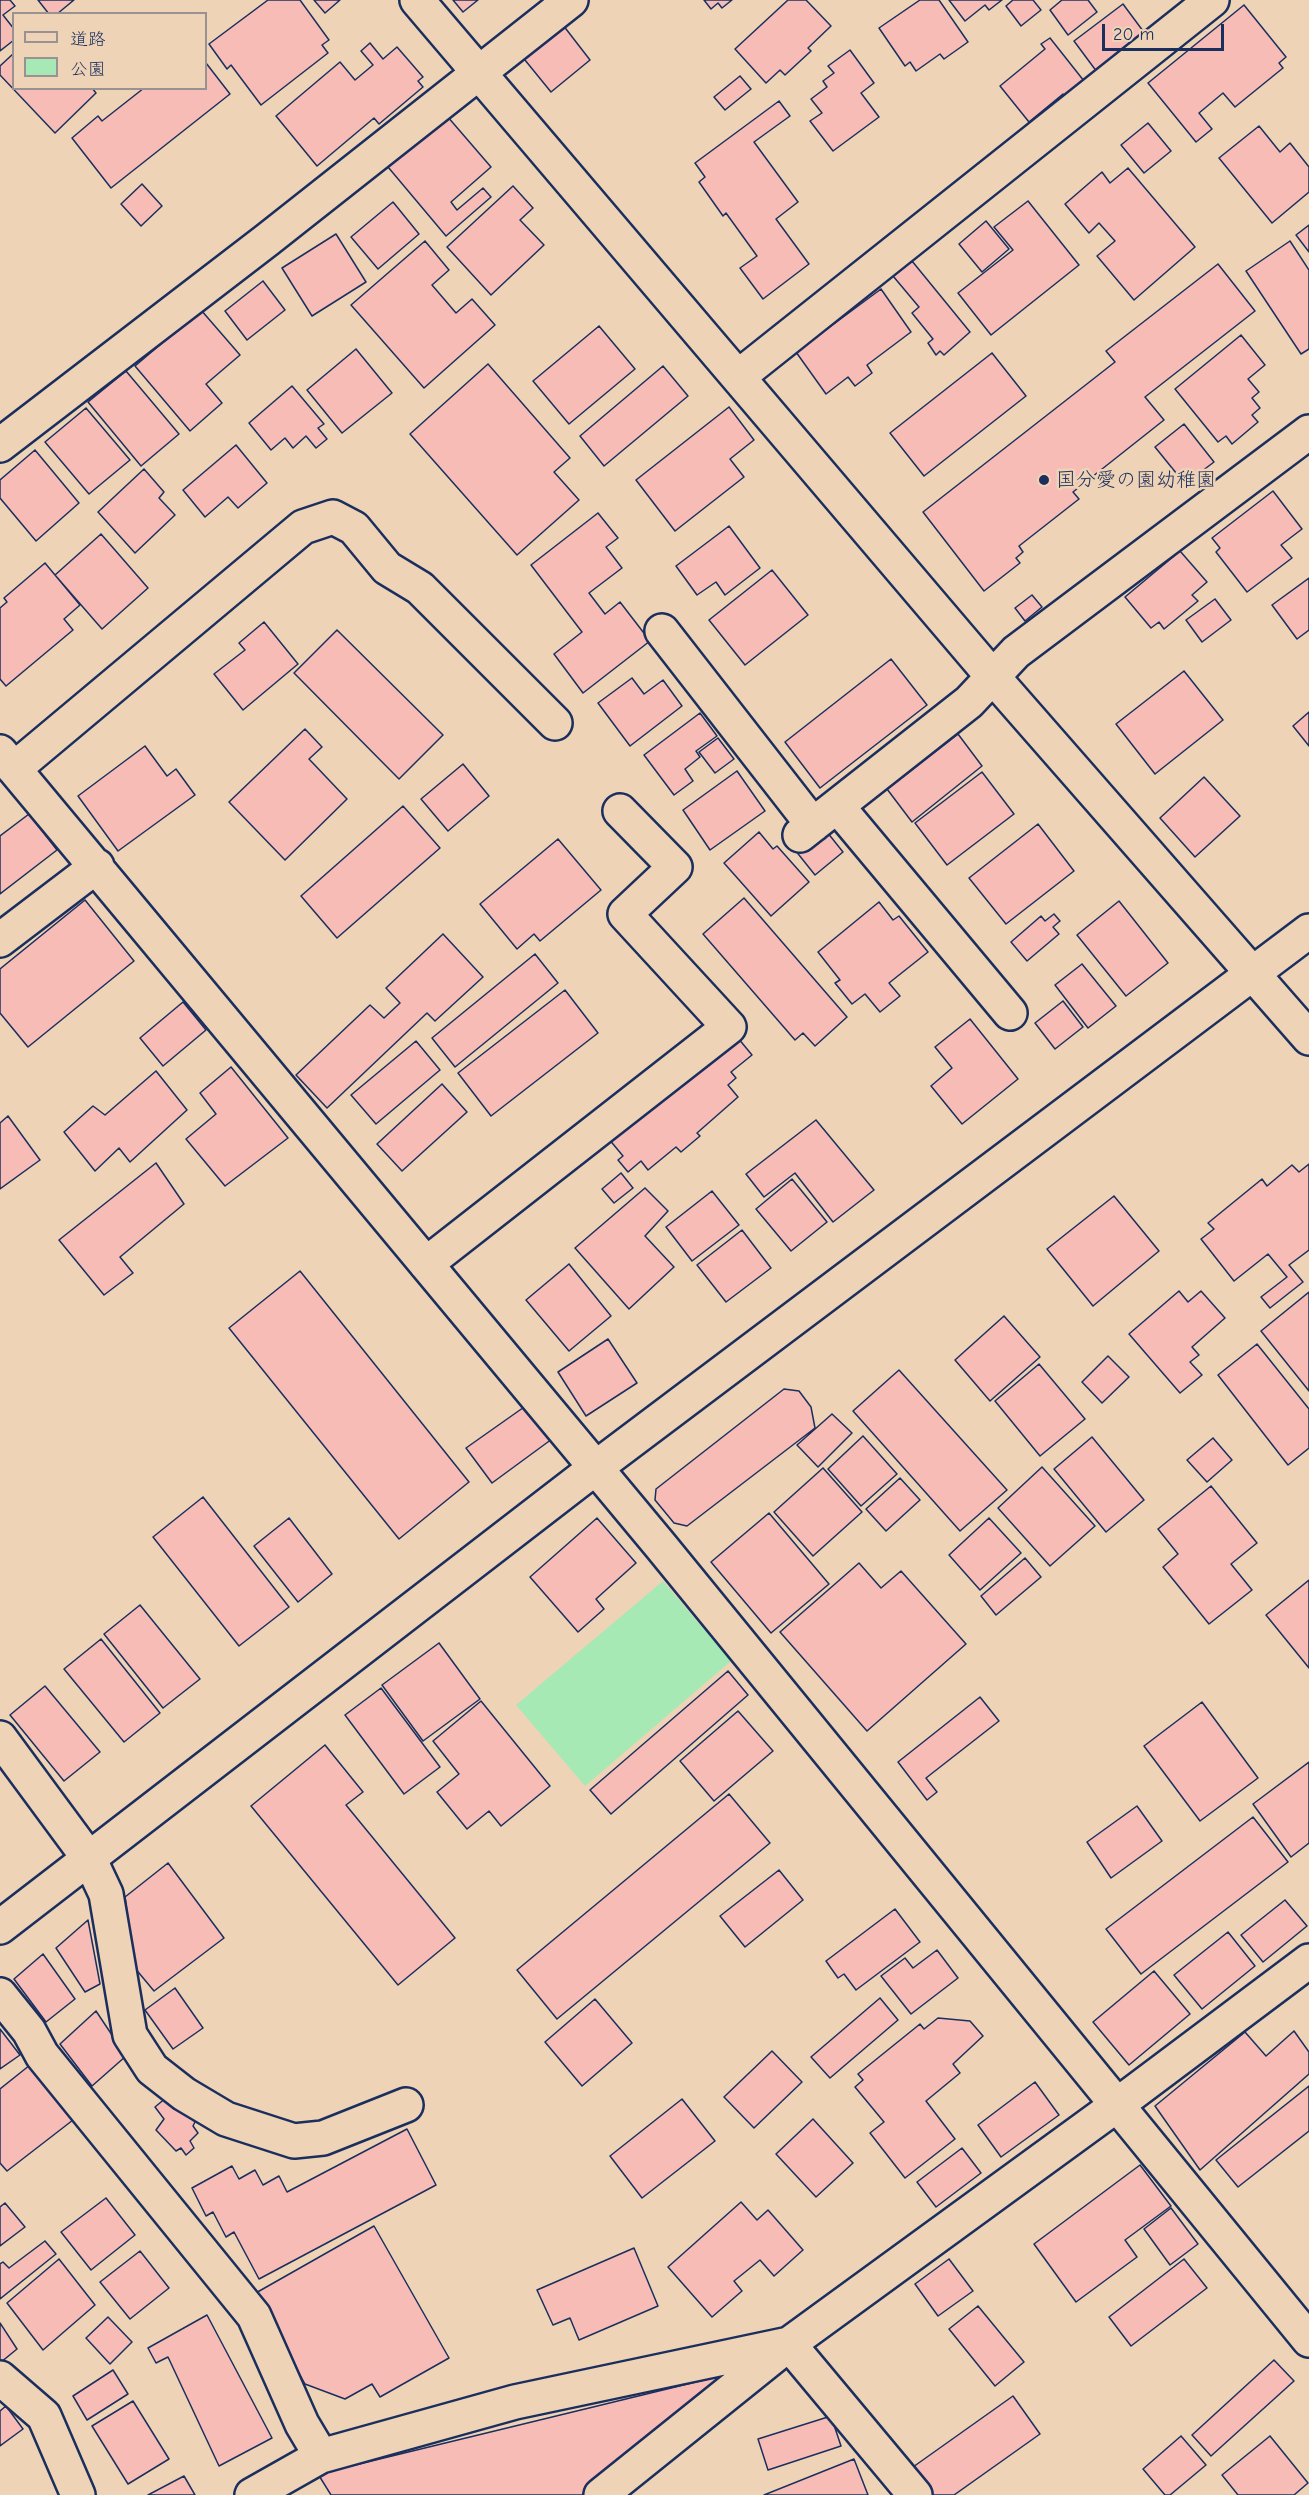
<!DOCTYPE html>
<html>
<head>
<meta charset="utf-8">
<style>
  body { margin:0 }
  #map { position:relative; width:1309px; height:2495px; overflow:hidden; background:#efd3b6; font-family:"Comic Neue","Klee One",sans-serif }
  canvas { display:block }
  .legend { position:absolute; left:12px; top:12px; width:195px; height:78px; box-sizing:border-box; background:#efd3b6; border:2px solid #9a9193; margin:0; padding:8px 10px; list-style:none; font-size:18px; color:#1b2f5e }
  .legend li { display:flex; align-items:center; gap:12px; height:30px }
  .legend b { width:30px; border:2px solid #9a9193 }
  .scale { position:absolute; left:1102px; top:24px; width:122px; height:27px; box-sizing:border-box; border:3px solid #1b2f5e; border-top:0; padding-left:8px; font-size:18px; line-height:21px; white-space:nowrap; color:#1b2f5e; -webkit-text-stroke:4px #efd3b6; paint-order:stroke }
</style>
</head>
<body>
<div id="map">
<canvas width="1309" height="2495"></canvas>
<ul class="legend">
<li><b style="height:8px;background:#efd3b6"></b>道路</li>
<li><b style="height:16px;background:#a6e9b4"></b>公園</li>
</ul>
<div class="scale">20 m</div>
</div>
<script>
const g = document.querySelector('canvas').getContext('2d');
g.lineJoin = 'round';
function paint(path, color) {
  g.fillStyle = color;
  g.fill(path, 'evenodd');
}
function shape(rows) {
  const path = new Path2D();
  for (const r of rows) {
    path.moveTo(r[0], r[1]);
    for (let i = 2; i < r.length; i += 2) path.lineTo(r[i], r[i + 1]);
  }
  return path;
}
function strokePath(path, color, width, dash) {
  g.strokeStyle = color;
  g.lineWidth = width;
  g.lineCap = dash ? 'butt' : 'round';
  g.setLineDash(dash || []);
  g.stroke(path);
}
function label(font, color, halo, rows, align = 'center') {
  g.font = font + ' "Comic Neue","Klee One",sans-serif';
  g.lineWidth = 5;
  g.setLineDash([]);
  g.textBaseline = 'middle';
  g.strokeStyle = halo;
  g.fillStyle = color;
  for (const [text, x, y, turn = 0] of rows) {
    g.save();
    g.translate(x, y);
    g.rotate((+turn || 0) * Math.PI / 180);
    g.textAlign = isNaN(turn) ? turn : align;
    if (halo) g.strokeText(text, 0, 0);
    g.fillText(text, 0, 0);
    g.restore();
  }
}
paint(shape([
  [663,1581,731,1661,585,1786,516,1705]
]), '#a6e9b4');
const building = shape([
  [0,0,10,0,15,6,3,15,14,29,14,40,0,51,0,0],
  [38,0,74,0,57,14,49,14,38,0],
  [268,0,300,0,329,40,322,45,328,53,261,105,231,65,227,69,209,44,268,0],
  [314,0,340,0,325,13,314,0],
  [453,0,478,0,463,12,453,0],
  [704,0,732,0,722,8,718,3,711,9,704,0],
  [788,0,806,0,831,26,808,48,811,51,785,75,780,70,766,83,735,49,788,0],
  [920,0,939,0,968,42,944,59,940,54,916,71,910,62,905,66,879,28,920,0],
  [949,0,1002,0,989,10,985,5,965,21,949,0],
  [1013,0,1033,0,1041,10,1021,26,1006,6,1013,0],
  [1062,0,1088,0,1097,12,1068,35,1050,10,1062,0],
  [1123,4,1146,35,1097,72,1074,41,1123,4],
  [1244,5,1286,57,1279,63,1283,68,1235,107,1223,93,1199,113,1212,129,1196,142,1148,83,1244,5],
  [556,16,590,60,551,92,516,49,556,16],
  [1050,38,1088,86,1069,101,1063,94,1029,122,1000,86,1045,49,1041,44,1050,38],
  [370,43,383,59,397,47,423,77,418,81,423,87,379,124,374,118,317,166,276,116,340,62,355,80,373,65,361,51,370,43],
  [850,50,874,83,861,93,879,117,833,151,810,121,822,113,811,99,827,87,823,81,834,73,828,66,850,50],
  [14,53,14,88,92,88,96,93,55,133,0,75,0,66,14,53],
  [206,63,230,94,111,188,72,138,98,116,102,121,144,88,206,88,206,63],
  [740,76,751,89,725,110,714,97,740,76],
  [779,101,790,116,754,142,798,202,776,219,809,264,763,299,740,268,757,256,726,213,723,216,699,182,705,177,695,163,779,101],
  [447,116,491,167,451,202,457,210,483,188,491,197,446,236,388,167,447,116],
  [1148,123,1171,151,1144,173,1121,145,1148,123],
  [1259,126,1280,152,1290,143,1309,167,1309,192,1272,223,1219,158,1259,126],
  [1128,168,1195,247,1134,300,1097,256,1115,241,1099,223,1089,233,1065,204,1102,172,1110,183,1128,168],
  [142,184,162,206,141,226,121,204,142,184],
  [513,186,533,208,520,220,544,245,491,295,447,247,513,186],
  [1028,201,1079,265,991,335,958,293,1013,250,994,227,1028,201],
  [393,202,419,234,378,269,351,237,393,202],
  [986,221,1009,249,982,272,959,244,986,221],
  [1309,225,1309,252,1296,235,1309,225],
  [336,234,366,282,312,316,282,268,336,234],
  [425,241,449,270,432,285,456,313,472,299,495,325,424,388,351,305,425,241],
  [1290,241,1309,270,1309,349,1301,354,1246,271,1290,241],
  [912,261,970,332,944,355,940,351,936,355,928,343,933,339,912,313,919,307,893,276,912,261],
  [1218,264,1255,311,1145,397,1164,420,1073,492,1079,499,1019,546,1023,552,1016,558,1020,563,984,591,923,512,1115,362,1106,351,1218,264],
  [263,281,285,310,247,340,225,311,263,281],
  [881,289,911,332,867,365,872,373,855,386,848,377,826,394,796,352,881,289],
  [201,310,240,355,206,384,222,403,190,431,135,366,201,310],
  [599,326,635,369,569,424,533,381,599,326],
  [1241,335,1265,365,1248,379,1259,392,1252,398,1260,408,1252,415,1258,422,1232,444,1226,436,1218,442,1175,389,1241,335],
  [356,349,392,393,342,433,307,390,356,349],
  [992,353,1026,396,924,476,890,433,992,353],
  [488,364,570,458,554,472,579,500,517,555,410,434,488,364],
  [663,366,688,396,604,466,580,436,663,366],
  [126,371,179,434,141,466,88,402,126,371],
  [292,386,324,424,318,428,327,439,316,448,306,436,293,448,285,438,271,450,249,423,292,386],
  [729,407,754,440,730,459,744,477,675,531,636,480,729,407],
  [86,408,130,460,89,494,45,442,86,408],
  [1184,424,1214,462,1185,484,1155,447,1184,424],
  [236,445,267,483,238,508,228,497,205,517,183,490,236,445],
  [35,450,79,503,36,541,0,498,0,480,35,450],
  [144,469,164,492,159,498,175,515,135,553,98,512,144,469],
  [1273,491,1302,529,1281,545,1292,558,1247,592,1216,552,1220,548,1212,538,1273,491],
  [598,513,618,538,606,547,622,568,589,593,605,614,620,602,650,641,583,693,554,654,582,632,531,565,598,513],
  [729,526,760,568,725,595,716,582,697,595,676,566,729,526],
  [101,534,148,588,102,629,55,575,101,534],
  [1180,551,1207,582,1192,595,1198,601,1164,629,1159,622,1151,628,1125,597,1180,551],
  [45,563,80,605,64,619,73,630,6,686,0,679,0,608,7,602,4,598,45,563],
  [772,570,808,615,745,665,709,620,772,570],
  [1309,578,1309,630,1297,639,1272,605,1309,578],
  [1032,595,1042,607,1025,621,1015,608,1032,595],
  [1215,599,1231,620,1202,642,1186,620,1215,599],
  [264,622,298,664,243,710,214,674,245,650,239,643,264,622],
  [337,630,443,735,399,779,294,673,337,630],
  [891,659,927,705,820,788,785,742,891,659],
  [1184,671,1223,720,1155,774,1116,724,1184,671],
  [632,678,644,694,663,680,682,706,630,746,598,703,632,678],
  [1309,712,1309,746,1293,726,1309,712],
  [700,713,717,736,696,751,700,757,685,769,693,781,674,795,644,755,700,713],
  [305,729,322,747,309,759,347,799,285,860,229,802,305,729],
  [958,734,982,766,912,822,887,789,958,734],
  [718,738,734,759,715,773,699,752,718,738],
  [145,746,167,776,176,769,195,795,118,851,78,796,145,746],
  [463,764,489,796,448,831,421,799,463,764],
  [737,771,765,811,710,850,683,810,737,771],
  [982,772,1014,814,947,865,915,823,982,772],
  [1204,777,1240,816,1195,857,1160,818,1204,777],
  [403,806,440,848,337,938,301,896,403,806],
  [29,814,57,850,0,894,0,836,29,814],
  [1038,824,1074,871,1006,924,969,878,1038,824],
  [823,827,843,852,815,875,795,850,823,827],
  [759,832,773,849,777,846,809,882,771,916,724,863,759,832],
  [558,839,601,890,540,941,534,934,517,949,480,904,558,839],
  [744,898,847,1017,815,1046,803,1033,795,1040,703,934,744,898],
  [85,900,134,961,28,1047,0,1013,0,969,85,900],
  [1119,901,1168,963,1126,996,1077,935,1119,901],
  [879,902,893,920,899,916,928,952,889,983,900,996,880,1012,865,994,852,1004,835,983,840,980,818,952,879,902],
  [1054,914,1060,921,1053,927,1059,934,1027,961,1011,942,1041,916,1045,921,1054,914],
  [443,934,483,977,435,1021,427,1013,327,1108,296,1075,370,1005,384,1018,400,1003,386,988,443,934],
  [535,954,558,983,455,1067,432,1038,535,954],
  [1082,964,1116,1006,1088,1028,1055,985,1082,964],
  [565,990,598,1033,491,1116,458,1073,565,990],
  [1063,1001,1083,1027,1055,1049,1035,1023,1063,1001],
  [183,1002,206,1030,163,1066,140,1038,183,1002],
  [970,1019,1018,1079,962,1124,931,1086,952,1068,935,1047,970,1019],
  [733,1032,752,1055,731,1072,736,1078,728,1085,738,1097,697,1133,700,1136,681,1152,676,1147,648,1170,641,1161,628,1172,618,1160,623,1156,608,1138,733,1032],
  [416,1041,440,1070,376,1124,351,1095,416,1041],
  [231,1067,288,1138,225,1186,186,1139,216,1114,200,1093,231,1067],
  [156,1071,187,1110,130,1162,119,1148,95,1171,64,1132,93,1106,105,1115,156,1071],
  [442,1084,467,1112,402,1171,377,1144,442,1084],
  [8,1116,40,1160,0,1189,0,1123,8,1116],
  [816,1120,874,1190,833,1222,795,1173,764,1197,746,1174,816,1120],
  [156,1163,184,1204,120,1257,133,1273,104,1295,59,1240,156,1163],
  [1309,1164,1309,1250,1289,1265,1303,1282,1270,1308,1261,1297,1287,1277,1268,1254,1234,1281,1201,1239,1214,1229,1208,1223,1262,1179,1267,1186,1292,1165,1299,1172,1309,1164],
  [621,1173,633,1188,614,1203,602,1189,621,1173],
  [792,1179,827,1222,791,1251,756,1209,792,1179],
  [645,1188,668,1211,645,1236,674,1267,629,1309,575,1248,645,1188],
  [712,1191,739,1225,692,1261,666,1227,712,1191],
  [1114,1196,1159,1251,1093,1306,1047,1249,1114,1196],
  [742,1230,771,1268,726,1302,697,1265,742,1230],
  [569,1264,611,1316,569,1351,526,1300,569,1264],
  [300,1271,469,1482,399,1539,229,1328,300,1271],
  [1179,1291,1188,1302,1201,1291,1225,1318,1192,1347,1199,1355,1190,1362,1202,1375,1180,1393,1129,1334,1179,1291],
  [1309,1292,1309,1391,1261,1331,1309,1292],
  [1004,1316,1040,1357,990,1401,955,1360,1004,1316],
  [608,1339,637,1383,586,1416,558,1372,608,1339],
  [1257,1344,1309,1409,1309,1448,1288,1465,1218,1375,1257,1344],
  [1108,1356,1129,1377,1102,1403,1082,1382,1108,1356],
  [1039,1364,1085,1419,1040,1456,995,1401,1039,1364],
  [899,1370,1007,1490,960,1531,853,1411,899,1370],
  [784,1389,799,1391,811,1407,815,1428,687,1526,674,1523,655,1500,656,1489,784,1389],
  [527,1405,552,1439,492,1483,466,1448,527,1405],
  [832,1414,852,1433,818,1467,797,1445,832,1414],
  [863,1436,897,1474,861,1506,828,1469,863,1436],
  [1092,1437,1144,1500,1106,1532,1054,1469,1092,1437],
  [1213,1438,1232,1460,1207,1482,1187,1460,1213,1438],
  [1042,1467,1095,1526,1050,1566,998,1508,1042,1467],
  [823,1468,862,1512,813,1556,774,1512,823,1468],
  [900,1478,920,1500,886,1531,866,1509,900,1478],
  [1211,1486,1257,1543,1231,1564,1252,1590,1209,1624,1163,1567,1178,1554,1158,1529,1211,1486],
  [203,1497,289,1607,239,1646,153,1537,203,1497],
  [769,1513,829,1584,771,1633,711,1562,769,1513],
  [289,1518,332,1574,298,1602,254,1546,289,1518],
  [597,1518,636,1563,596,1599,604,1609,578,1632,530,1577,597,1518],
  [989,1518,1021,1553,980,1590,949,1555,989,1518],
  [1025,1558,1041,1577,996,1615,981,1596,1025,1558],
  [859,1563,881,1588,901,1571,966,1644,867,1731,780,1632,859,1563],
  [1309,1580,1309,1668,1266,1615,1309,1580],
  [140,1605,200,1679,163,1708,104,1634,140,1605],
  [101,1639,160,1713,124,1742,64,1669,101,1639],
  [439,1643,480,1699,423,1741,382,1685,439,1643],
  [728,1671,748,1695,611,1814,590,1790,728,1671],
  [45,1686,100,1752,64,1781,10,1715,45,1686],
  [381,1688,440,1767,404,1794,345,1715,381,1688],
  [980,1697,999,1721,926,1778,937,1792,927,1800,898,1762,980,1697],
  [481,1701,550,1786,501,1826,489,1811,467,1829,437,1792,459,1774,433,1741,481,1701],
  [1202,1702,1258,1778,1200,1821,1144,1746,1202,1702],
  [738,1711,773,1751,714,1801,680,1761,738,1711],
  [325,1745,363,1792,346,1805,455,1938,398,1985,251,1806,325,1745],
  [1309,1762,1309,1843,1291,1857,1253,1804,1309,1762],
  [729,1794,770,1843,557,2019,517,1970,729,1794],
  [1137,1806,1162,1841,1111,1878,1087,1842,1137,1806],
  [1253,1817,1288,1862,1141,1974,1106,1929,1253,1817],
  [168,1863,224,1938,154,1991,134,1967,125,1897,168,1863],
  [779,1870,803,1900,745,1947,720,1916,779,1870],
  [1285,1900,1307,1926,1263,1962,1241,1935,1285,1900],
  [895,1909,920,1942,856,1990,844,1974,838,1978,826,1961,895,1909],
  [88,1920,100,1984,85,1992,56,1948,88,1920],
  [1228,1932,1255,1966,1202,2009,1174,1975,1228,1932],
  [937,1950,958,1978,911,2014,881,1976,905,1958,913,1968,937,1950],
  [43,1954,75,1999,46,2022,14,1979,43,1954],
  [1154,1971,1190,2014,1129,2065,1093,2022,1154,1971],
  [175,1988,203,2028,173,2049,145,2010,175,1988],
  [880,1998,898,2020,830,2078,811,2057,880,1998],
  [595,1999,632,2043,582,2086,545,2042,595,1999],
  [96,2011,126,2056,92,2086,60,2044,96,2011],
  [938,2018,970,2021,983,2036,953,2064,960,2073,926,2101,955,2139,905,2178,870,2133,884,2122,855,2087,863,2080,858,2074,920,2024,924,2029,938,2018],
  [0,2029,20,2055,0,2069,0,2029],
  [1294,2031,1309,2052,1309,2074,1200,2170,1155,2106,1245,2032,1266,2056,1294,2031],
  [772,2051,802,2082,754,2128,724,2097,772,2051],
  [30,2065,73,2120,7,2171,0,2163,0,2089,30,2065],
  [1035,2082,1059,2115,1001,2157,978,2125,1035,2082],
  [1309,2086,1309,2131,1238,2187,1216,2160,1309,2086],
  [167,2097,179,2110,183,2107,195,2122,193,2126,198,2133,190,2141,194,2148,186,2155,181,2148,176,2151,156,2130,164,2119,155,2107,167,2097],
  [682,2099,715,2141,642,2198,610,2156,682,2099],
  [813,2119,853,2163,816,2197,776,2154,813,2119],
  [407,2129,436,2185,259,2279,234,2232,226,2237,213,2212,206,2216,192,2188,232,2166,239,2179,255,2170,263,2185,279,2176,287,2192,407,2129],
  [962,2148,981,2173,936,2207,917,2182,962,2148],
  [1140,2165,1171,2206,1125,2240,1137,2257,1076,2302,1034,2244,1140,2165],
  [106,2198,135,2235,91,2270,61,2232,106,2198],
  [741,2202,757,2220,768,2210,803,2250,774,2276,760,2260,734,2281,742,2291,712,2317,668,2267,741,2202],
  [5,2203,25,2227,0,2246,0,2207,5,2203],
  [1171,2208,1198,2244,1170,2265,1144,2229,1171,2208],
  [374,2226,449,2358,380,2397,372,2384,345,2399,305,2384,254,2294,374,2226],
  [45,2241,56,2254,0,2299,0,2264,3,2262,9,2268,45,2241],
  [634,2248,658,2306,579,2340,570,2318,553,2325,537,2290,634,2248],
  [140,2251,169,2288,130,2319,100,2282,140,2251],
  [59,2259,95,2305,43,2350,7,2303,59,2259],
  [949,2259,973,2291,938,2316,915,2284,949,2259],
  [1184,2259,1207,2288,1131,2346,1109,2317,1184,2259],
  [978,2306,1024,2362,995,2386,949,2329,978,2306],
  [207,2315,272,2438,219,2466,168,2357,156,2363,148,2348,207,2315],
  [108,2317,132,2342,110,2364,86,2338,108,2317],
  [0,2323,17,2349,0,2363,0,2323],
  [1274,2360,1294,2381,1211,2456,1192,2435,1274,2360],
  [113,2370,128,2394,87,2420,73,2396,113,2370],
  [741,2371,582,2495,331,2495,318,2474,741,2371],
  [1013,2396,1040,2434,954,2495,932,2495,913,2467,1013,2396],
  [133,2401,169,2459,128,2484,92,2426,133,2401],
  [6,2406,23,2429,0,2446,0,2411,6,2406],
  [831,2416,841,2446,768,2470,758,2439,831,2416],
  [1181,2436,1206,2465,1170,2495,1165,2495,1143,2469,1181,2436],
  [1270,2436,1308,2483,1294,2495,1238,2495,1222,2475,1270,2436],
  [854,2459,868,2495,764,2495,854,2459],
  [184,2476,195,2495,148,2495,184,2476]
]);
paint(building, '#f8bcb6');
strokePath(building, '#1b2f5e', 1.5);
const street = shape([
  [417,0,993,677,1309,1038],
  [738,377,1212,0],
  [0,445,267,240,571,0],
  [662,631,813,825],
  [0,752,660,1545,1309,2340],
  [14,769,303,527,333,517,354,528,387,568,420,588,555,723],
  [838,807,1010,1013],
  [800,835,969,702,1016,652,1309,432],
  [0,940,97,866],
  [426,1264,729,1027,625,914,675,867,620,811],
  [0,1738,90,1860,106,1894,130,2035,152,2069,184,2094,226,2119,294,2141,323,2138,406,2105],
  [0,1995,29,2031,42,2055,254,2316,302,2424,321,2456],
  [0,2378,44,2416,78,2495],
  [252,2495,321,2456,515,2402,789,2344,915,2495],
  [601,2495,789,2344,1117,2105,1309,1961]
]);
const secondary = shape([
  [0,1927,594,1469,1309,931]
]);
strokePath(street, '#1b2f5e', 38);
strokePath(secondary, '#1b2f5e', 38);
strokePath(street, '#efd3b6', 33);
strokePath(secondary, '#efd3b6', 33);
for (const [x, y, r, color] of [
  [1044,480,6,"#1b2f5e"]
]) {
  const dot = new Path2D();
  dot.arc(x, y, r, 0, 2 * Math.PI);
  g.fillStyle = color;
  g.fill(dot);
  strokePath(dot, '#efd3b6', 2);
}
label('20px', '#1b2f5e', '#efd3b6', [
  ["国分愛の園幼稚園",1056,480]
], 'left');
</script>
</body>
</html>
